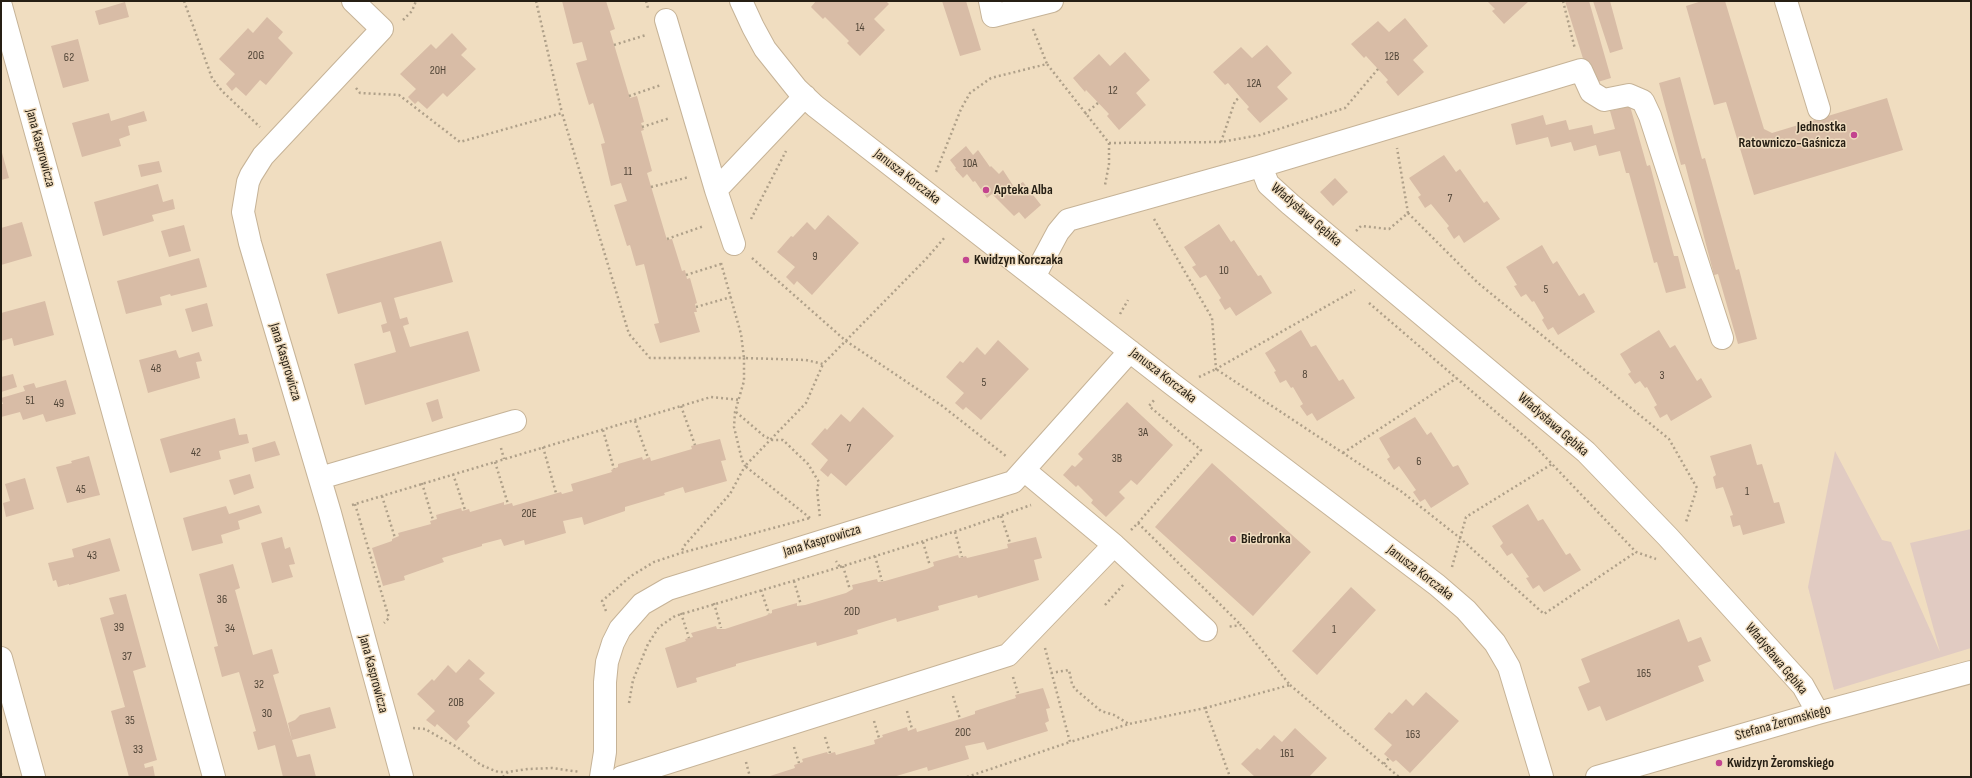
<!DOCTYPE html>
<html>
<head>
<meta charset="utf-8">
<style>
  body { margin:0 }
  #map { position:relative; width:1972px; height:778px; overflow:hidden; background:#f0ddc0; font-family:"Sofia Sans Condensed",sans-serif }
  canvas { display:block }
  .frame { position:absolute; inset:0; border:2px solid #261f14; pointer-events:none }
</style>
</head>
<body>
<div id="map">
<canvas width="1972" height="778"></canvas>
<div class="frame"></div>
</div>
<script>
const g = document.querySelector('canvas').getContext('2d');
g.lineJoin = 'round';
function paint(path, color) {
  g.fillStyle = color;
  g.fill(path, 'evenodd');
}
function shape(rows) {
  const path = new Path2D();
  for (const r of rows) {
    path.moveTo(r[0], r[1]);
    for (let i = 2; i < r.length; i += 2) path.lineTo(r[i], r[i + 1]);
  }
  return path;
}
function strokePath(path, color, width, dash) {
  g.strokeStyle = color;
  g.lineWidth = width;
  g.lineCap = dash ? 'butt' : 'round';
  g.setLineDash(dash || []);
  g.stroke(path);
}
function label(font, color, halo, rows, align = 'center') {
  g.font = font + ' "Sofia Sans Condensed",sans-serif';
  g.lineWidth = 3;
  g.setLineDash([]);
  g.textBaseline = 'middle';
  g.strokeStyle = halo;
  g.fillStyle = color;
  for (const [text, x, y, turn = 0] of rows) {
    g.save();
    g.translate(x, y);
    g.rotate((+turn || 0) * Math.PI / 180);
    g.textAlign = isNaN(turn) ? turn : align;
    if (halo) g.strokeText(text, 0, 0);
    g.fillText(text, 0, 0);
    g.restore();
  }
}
paint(shape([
  [1835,451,1882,540,1891,542,1940,652,1910,543,1971,529,1971,648,1834,690,1808,587]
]), '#e1cbc2');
paint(shape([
  [562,1,606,1,615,29,610,31,630,98,637,96,644,122,641,123,644,130,641,131,652,171,647,173,667,240,672,239,682,271,685,270,687,279,690,278,697,303,695,304,697,312,694,312,700,332,660,343,654,324,659,323,644,264,636,266,630,245,627,246,614,205,627,201,621,183,611,186,601,144,605,143,593,103,589,105,576,63,587,60,582,42,573,44],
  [816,1,886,1,889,4,874,19,885,30,860,56,847,43,849,41,825,17,823,19,811,7],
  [942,1,966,1,981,50,960,56],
  [1487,1,1529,1,1504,24,1492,11,1495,9],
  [1565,1,1589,1,1611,78,1591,84],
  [1593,1,1610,1,1623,49,1610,53],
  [1702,1,1725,1,1764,129,1772,133,1887,98,1903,150,1754,195,1726,102,1714,105,1686,6],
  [125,2,129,17,99,25,95,11],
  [267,17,283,32,278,38,293,53,266,85,260,80,246,96,236,87,232,91,226,84,235,74,219,59,248,28,253,33],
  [1405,18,1428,46,1413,60,1424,72,1398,96,1386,82,1388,80,1366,56,1364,58,1351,44,1378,21,1389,32],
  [452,33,467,49,461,55,476,69,447,97,443,93,427,109,418,101,415,104,408,97,416,89,400,74,431,44,436,49],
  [78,39,89,81,63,88,51,46],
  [1267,45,1292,73,1277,87,1288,99,1260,123,1247,109,1249,107,1240,97,1228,83,1225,85,1213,72,1241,47,1252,58],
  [1125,52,1150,80,1136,93,1146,105,1119,130,1107,116,1109,114,1086,90,1085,92,1073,78,1099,54,1110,66],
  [1680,77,1702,159,1705,158,1736,270,1739,269,1757,339,1738,344,1718,274,1714,275,1685,164,1681,165,1659,83],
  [1630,106,1647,166,1650,165,1674,256,1678,256,1686,288,1666,293,1657,262,1654,263,1629,173,1626,173,1620,151,1599,156,1596,145,1574,151,1571,142,1551,147,1548,137,1516,145,1511,124,1543,115,1546,125,1566,120,1569,130,1592,125,1594,134,1615,129,1610,111],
  [144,111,147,121,128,126,130,135,119,139,121,146,82,157,72,123,109,113,111,121],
  [966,146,973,155,978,150,990,167,991,166,999,174,1003,170,1014,187,1023,182,1041,205,1025,219,1019,212,1014,216,992,194,987,198,975,181,973,182,967,174,963,178,955,169,956,168,950,160],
  [1,149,9,178,1,180],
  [1444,155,1456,172,1460,169,1484,203,1487,201,1500,219,1464,243,1459,235,1454,239,1447,228,1449,226,1431,204,1425,208,1418,197,1421,195,1409,178],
  [159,161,162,172,141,177,138,165],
  [1335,178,1348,192,1333,206,1320,192],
  [158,184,163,202,173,199,175,209,152,215,154,221,103,236,94,202],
  [828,215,859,243,812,295,797,281,794,285,786,277,795,267,777,252,791,236,793,237,807,222,815,230],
  [22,222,32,256,1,265,1,228],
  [1219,224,1231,242,1234,240,1258,276,1261,275,1272,293,1236,316,1230,307,1225,310,1219,300,1221,298,1206,275,1200,278,1192,267,1196,265,1184,247],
  [184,225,191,251,169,257,161,231],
  [441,241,453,282,394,298,400,319,407,317,409,324,403,326,410,347,468,331,480,371,365,405,354,364,396,352,390,331,383,333,381,325,387,323,381,302,338,314,326,274],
  [1542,245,1553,264,1557,261,1579,296,1584,293,1595,312,1558,335,1553,327,1548,330,1542,320,1544,318,1534,301,1532,302,1526,294,1521,297,1514,286,1517,285,1506,267],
  [199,258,207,287,171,296,170,294,160,297,162,305,126,314,117,281],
  [45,301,54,335,14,346,12,338,1,341,1,313],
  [207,303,213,326,192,332,185,309],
  [1301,330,1311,347,1316,345,1339,381,1343,379,1355,398,1317,421,1312,413,1307,416,1300,406,1303,404,1293,387,1291,388,1286,380,1280,383,1274,372,1276,371,1265,353],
  [1659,330,1670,348,1675,345,1697,381,1701,378,1712,397,1671,421,1667,414,1660,418,1654,407,1657,405,1647,387,1645,388,1640,381,1635,384,1628,374,1631,372,1620,354],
  [998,340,1029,369,981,420,966,407,963,410,955,403,964,393,946,377,960,361,963,363,977,347,985,355],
  [176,350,179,358,199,352,202,361,196,362,200,378,148,393,139,360],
  [13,374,17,387,1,392,1,377],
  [66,380,76,414,46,422,43,414,23,420,20,412,1,417,1,404,3,404,1,398,25,391,23,386,34,383,36,388],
  [438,399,443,418,432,422,426,403],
  [1127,402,1173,445,1137,485,1131,480,1119,492,1125,498,1106,517,1091,503,1093,500,1078,485,1076,487,1063,475,1072,465,1075,467,1083,459,1078,454],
  [863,407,894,436,846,486,831,473,828,477,820,470,828,460,811,444,825,428,827,430,841,414,850,422],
  [1415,417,1427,435,1431,432,1453,467,1458,465,1469,484,1431,508,1425,499,1420,502,1413,492,1416,490,1399,466,1394,470,1387,459,1390,457,1379,438],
  [235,418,239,435,247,434,249,443,219,451,221,459,170,473,160,439],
  [720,439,726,460,721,461,727,481,685,493,683,487,664,493,665,495,625,507,625,511,584,525,582,517,563,521,566,533,525,545,524,540,504,546,501,539,482,544,482,546,442,558,444,562,404,576,405,580,383,586,372,548,392,541,392,539,399,536,398,533,431,524,430,521,437,519,436,515,461,508,462,511,469,509,470,512,504,502,504,505,512,503,513,506,561,492,562,494,573,491,571,484,612,472,611,470,618,467,618,464,642,457,643,460,650,457,651,461,692,449,691,446],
  [275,441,280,455,255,462,252,448],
  [1751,444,1757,465,1762,464,1774,503,1779,502,1785,523,1743,535,1740,525,1733,527,1730,516,1733,515,1723,487,1716,489,1713,477,1716,475,1710,456],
  [89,456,100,495,67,503,56,467,72,463,71,461],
  [1212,463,1311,552,1253,616,1155,527],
  [250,474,254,488,234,495,229,480],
  [25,478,34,509,6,517,3,503,10,501,5,484],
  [1528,504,1538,521,1543,519,1566,555,1570,553,1581,570,1544,592,1539,585,1533,589,1526,578,1529,577,1512,553,1507,556,1500,546,1503,543,1492,526],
  [259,505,262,513,238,521,240,529,221,535,223,543,192,551,183,518,226,506,229,514],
  [282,537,285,549,290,547,295,564,289,565,293,577,272,583,261,543],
  [1036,537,1042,558,1034,560,1039,580,978,598,977,595,938,606,939,610,897,622,896,618,857,630,858,634,817,646,816,642,736,664,736,666,696,678,697,682,677,688,665,648,686,641,685,639,693,637,691,633,716,626,717,629,725,629,765,616,772,613,772,610,797,603,797,606,805,605,846,593,853,589,852,585,877,579,878,582,885,581,927,569,934,566,933,562,958,555,959,558,966,556,967,558,1008,548,1007,544],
  [110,538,120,571,69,585,69,584,58,587,56,580,53,581,48,563,74,557,72,549],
  [233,564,240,588,235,590,253,655,272,649,279,673,273,675,297,757,310,754,316,777,283,777,275,745,258,750,253,732,256,731,239,672,222,677,214,647,218,646,199,574],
  [1351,587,1376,610,1317,675,1292,651],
  [126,594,146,667,133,671,157,760,144,764,145,768,153,766,155,777,129,777,111,711,125,707,100,618,114,614,109,598],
  [1679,619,1688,642,1701,637,1711,661,1698,666,1704,681,1606,721,1600,706,1588,711,1578,687,1590,682,1581,659],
  [469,659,485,673,479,679,495,693,467,722,470,726,456,741,437,724,435,727,426,720,435,711,417,694,432,679,434,681,448,665,456,673],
  [1043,688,1050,708,1046,709,1049,721,1045,723,1048,731,987,750,984,742,965,746,969,759,928,771,927,767,893,777,767,777,795,768,794,765,803,762,802,759,827,752,828,754,835,752,836,755,875,744,874,740,883,737,882,735,907,727,908,731,916,728,917,732,960,719,975,714,975,711,1016,698,1015,695],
  [1426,692,1459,721,1410,773,1396,760,1393,762,1384,754,1392,745,1374,729,1389,712,1392,714,1406,699,1413,706],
  [330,707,336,728,292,740,288,723,295,720,300,715],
  [1295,728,1327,758,1309,777,1255,777,1241,764,1257,748,1260,750,1274,735,1282,742]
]), '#d8bca6');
const minor = shape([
  [353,1,382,29,263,156,251,175,248,182,243,212,250,243,330,513,402,777],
  [741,1,753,27,765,49,797,89,815,106,1172,384,1437,585,1466,610,1495,643,1509,667,1542,777],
  [990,1,993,16,1052,1],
  [1786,1,1819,109],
  [1,6,214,777],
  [666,20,716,190,734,244],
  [1261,166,1581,70,1591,92,1604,100,1629,95,1643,101,1650,116,1722,338],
  [716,190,805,96],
  [1035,275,1058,232,1068,220,1261,166,1268,184,1290,204,1586,452,1668,537,1803,686,1818,713],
  [1024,470,1114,545,1206,630],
  [320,478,515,421],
  [1,658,34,777],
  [601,777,605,752,605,682,607,662,613,643,620,629,642,604,668,589,1013,482,1130,351],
  [622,777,1008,655,1114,545],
  [1597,777,1818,713,1971,672]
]);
strokePath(minor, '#c6b397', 24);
strokePath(shape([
  [184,1,212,78,222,91,260,127],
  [536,1,562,113],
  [646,1,648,8],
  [1563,1,1575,49],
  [403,20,412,11,416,1],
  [1033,29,1047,64],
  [614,45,646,35],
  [356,88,360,93,399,95,460,142,562,113,629,334,650,358,744,358,744,381,735,412,734,427,742,460,745,466,730,494,684,546,681,553],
  [629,96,661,85],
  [1085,114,1098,103],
  [642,127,670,118],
  [1221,142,1235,101,1240,97],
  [1109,143,1221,142,1260,135,1345,108,1378,69],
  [936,172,961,109,970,93,991,78,1047,64,1109,143,1109,164,1105,185],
  [651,187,689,177],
  [1408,213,1478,283,1669,439,1697,488,1686,522],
  [751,219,786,151],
  [1154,219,1212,318,1216,369,1355,290],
  [1356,231,1361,226,1389,229,1408,213,1397,148],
  [667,239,704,226],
  [752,258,846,341,941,405,1006,456],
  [721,263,741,334,744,358,806,360,823,364,926,259,946,236],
  [686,275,721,264],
  [1369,303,1532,443,1636,552,1656,559],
  [696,307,731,297],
  [1120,314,1128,300],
  [1199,377,1216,369,1402,492,1460,538,1544,614,1636,552],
  [681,406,695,445],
  [736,412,764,436,772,440,783,440,808,464,819,482,817,489,820,518],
  [635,421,648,458],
  [603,430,614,469],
  [543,447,556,493],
  [501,448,504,459],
  [1343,453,1457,378],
  [495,462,508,504],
  [453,474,465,510],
  [422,483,433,520],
  [382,496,395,538],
  [355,504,389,618,384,623],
  [352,505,711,397,740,400],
  [1001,516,1010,543],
  [810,518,745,466,806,403,823,364],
  [1138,523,1201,450,1149,406,1155,399],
  [1131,530,1138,523,1241,625],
  [955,532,962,557],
  [923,542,930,566],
  [875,556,882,581],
  [843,566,850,590],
  [840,567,966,528,1031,505],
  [1452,567,1466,517,1552,464],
  [794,581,801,605],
  [761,590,769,614],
  [714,603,721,628],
  [1105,605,1124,584],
  [606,611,602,601,631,576,654,562,681,553,810,518],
  [681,613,689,638],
  [1045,648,1070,742,1129,724,1205,708,1230,777],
  [1051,673,1069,670,1072,684,1075,689,1101,711,1114,715,1129,724],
  [1013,677,1018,693],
  [1290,685,1399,777],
  [953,696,960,719],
  [629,703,633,680,648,644,659,627,675,616,840,567,836,561],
  [1205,708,1290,685,1241,625,1227,627],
  [907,711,912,729],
  [874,721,879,738],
  [413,728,425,729,457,747,481,765,498,772,508,772],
  [825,737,830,753],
  [794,747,799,763],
  [746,762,750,777],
  [1384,764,1389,758],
  [1,773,2,777],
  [503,777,508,772,528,769,552,768,580,772],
  [967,777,1070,742]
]), '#afa089', 2.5, [2, 3]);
strokePath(minor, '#fff', 22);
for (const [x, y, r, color] of [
  [1854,135,4,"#c3448f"],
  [986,190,4,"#c3448f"],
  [966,260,4,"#c3448f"],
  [1233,539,4,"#c3448f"],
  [1719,763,4,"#c3448f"]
]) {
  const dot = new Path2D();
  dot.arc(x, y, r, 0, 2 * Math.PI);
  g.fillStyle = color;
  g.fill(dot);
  strokePath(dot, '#f0ddc0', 1.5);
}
label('12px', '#524638', null, [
  ["14",860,28],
  ["20G",256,56],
  ["12B",1392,57],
  ["62",69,58],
  ["20H",438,71],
  ["12A",1254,84],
  ["12",1113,91],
  ["10A",970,164],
  ["11",628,172],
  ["7",1450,199],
  ["9",815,257],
  ["10",1224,271],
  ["5",1546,290],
  ["48",156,369],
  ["8",1305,375],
  ["3",1662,376],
  ["5",984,383],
  ["51",30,401],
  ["49",59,404],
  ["3A",1143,433],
  ["7",849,449],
  ["42",196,453],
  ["3B",1117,459],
  ["6",1419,462],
  ["45",81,490],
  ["1",1747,492],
  ["20E",529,514],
  ["43",92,556],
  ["36",222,600],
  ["20D",852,612],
  ["39",119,628],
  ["34",230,629],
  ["1",1334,630],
  ["37",127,657],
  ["165",1644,674],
  ["32",259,685],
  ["20B",456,703],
  ["30",267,714],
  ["35",130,721],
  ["20C",963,733],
  ["163",1413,735],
  ["33",138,750],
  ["161",1287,754]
]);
label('bold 14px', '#261f14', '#f0ddc0', [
  ["Jednostka",1846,127,"right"],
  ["Ratowniczo-Gaśnicza",1846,143,"right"],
  ["Apteka Alba",994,190],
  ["Kwidzyn Korczaka",974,260],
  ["Biedronka",1241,539],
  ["Kwidzyn Żeromskiego",1727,763]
], 'left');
label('14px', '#261f14', '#f0ddc0', [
  ["Jana Kasprowicza",40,148,75],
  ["Janusza Korczaka",907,177,38],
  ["Władysława Gębika",1306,215,41],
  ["Jana Kasprowicza",285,362,73],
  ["Janusza Korczaka",1163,376,38],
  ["Władysława Gębika",1553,425,41],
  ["Jana Kasprowicza",822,541,-17],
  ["Janusza Korczaka",1420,573,38],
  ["Władysława Gębika",1776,659,50],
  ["Jana Kasprowicza",373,674,75],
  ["Stefana Żeromskiego",1783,723,-16]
]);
</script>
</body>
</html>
